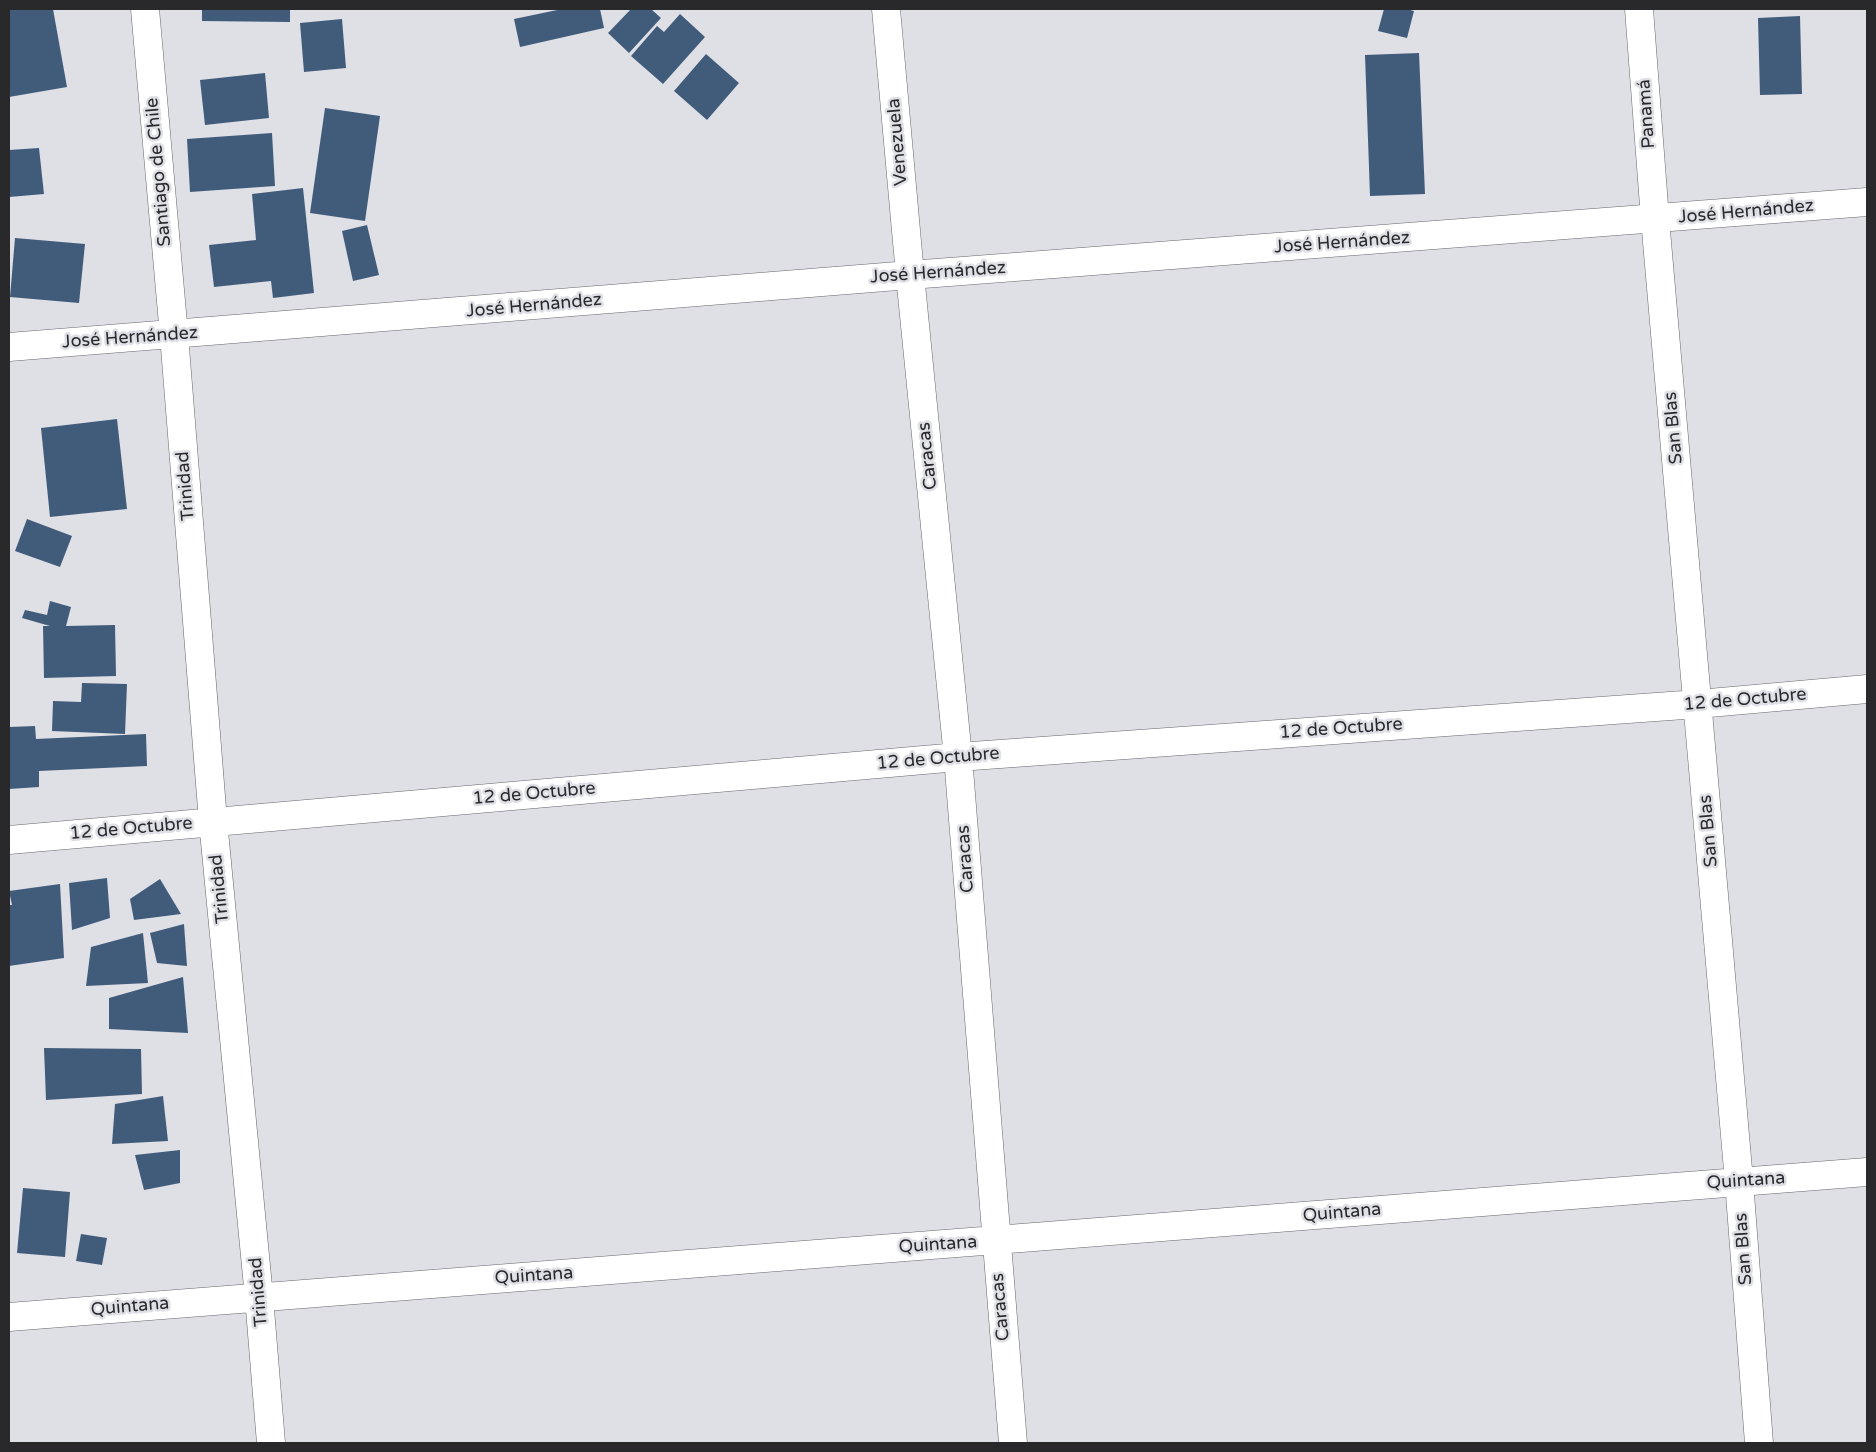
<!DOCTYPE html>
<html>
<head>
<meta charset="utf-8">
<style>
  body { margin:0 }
  #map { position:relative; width:1876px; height:1452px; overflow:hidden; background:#dfdfe6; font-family:"Varela Round",sans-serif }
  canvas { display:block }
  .frame { position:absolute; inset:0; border:10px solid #29292b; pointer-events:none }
</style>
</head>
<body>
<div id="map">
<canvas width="1876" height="1452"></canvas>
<div class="frame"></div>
</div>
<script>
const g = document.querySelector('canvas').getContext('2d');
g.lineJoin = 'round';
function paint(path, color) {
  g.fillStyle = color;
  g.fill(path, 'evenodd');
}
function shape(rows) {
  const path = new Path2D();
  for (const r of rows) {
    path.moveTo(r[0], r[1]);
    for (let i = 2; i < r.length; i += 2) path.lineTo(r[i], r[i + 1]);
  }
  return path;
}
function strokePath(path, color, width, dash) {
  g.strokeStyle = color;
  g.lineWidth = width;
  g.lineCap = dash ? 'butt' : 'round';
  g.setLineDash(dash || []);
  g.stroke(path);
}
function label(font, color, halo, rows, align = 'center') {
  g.font = font + ' "Varela Round",sans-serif';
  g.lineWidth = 5;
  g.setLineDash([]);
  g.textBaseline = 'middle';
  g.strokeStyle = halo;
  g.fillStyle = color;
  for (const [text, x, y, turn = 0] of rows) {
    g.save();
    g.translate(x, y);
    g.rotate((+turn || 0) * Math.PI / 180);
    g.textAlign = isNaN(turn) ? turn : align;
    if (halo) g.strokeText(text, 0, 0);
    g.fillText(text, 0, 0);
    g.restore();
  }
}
paint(shape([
  [9,9,53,9,67,87,9,97],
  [202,9,290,9,290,22,202,21],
  [562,9,600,9,604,28,520,47,514,19],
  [631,9,651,9,661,18,629,53,608,33],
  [1384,9,1406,9,1414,11,1407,38,1378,31],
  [680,14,705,37,663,84,631,56,657,26,664,32],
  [1800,16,1802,94,1760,95,1758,18],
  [342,19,346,68,304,72,300,23],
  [1419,53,1425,194,1370,196,1365,55],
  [706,54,739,83,707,120,674,91],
  [265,73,269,118,205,125,200,80],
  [325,108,380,116,365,221,310,213],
  [272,133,275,186,190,192,187,139],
  [39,148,44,194,9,197,9,150],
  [303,188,314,293,273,298,271,281,214,287,209,245,256,240,252,194],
  [367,225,379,275,353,281,342,231],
  [15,238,85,244,79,303,10,297],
  [117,419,127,509,50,517,41,428],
  [27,519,72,536,60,567,15,551],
  [50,601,71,607,66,626,115,625,116,676,44,678,43,626,50,626,22,618,25,610,47,615],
  [82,683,127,684,125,734,52,731,53,701,81,702],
  [35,726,36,739,146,734,147,766,39,771,39,787,9,789,9,727],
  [107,878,110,918,72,930,69,883],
  [160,879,181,914,134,920,130,899],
  [60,884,64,958,9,966,9,905,12,905,9,891],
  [184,924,187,966,157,963,150,933],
  [143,933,148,983,86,986,91,947],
  [183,977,188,1033,109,1029,109,998],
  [44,1048,141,1049,142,1094,46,1100],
  [163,1096,168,1141,112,1144,115,1104],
  [180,1150,180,1183,144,1190,135,1155],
  [23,1188,70,1192,65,1257,17,1253],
  [81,1234,107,1238,102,1265,76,1261]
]), '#415c7b');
const minor = shape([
  [145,9,174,335,213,821,259,1297,271,1443],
  [886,9,910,275,958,757,1013,1443],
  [1639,9,1655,219,1739,1181,1759,1443],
  [9,840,958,757,1698,704,1867,689],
  [9,1317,1867,1172]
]);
const tertiary = shape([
  [9,347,910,275,1867,202]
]);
strokePath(minor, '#66676c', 29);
strokePath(tertiary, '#66676c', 29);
strokePath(minor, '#fff', 28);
strokePath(tertiary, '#fff', 28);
label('18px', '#29292b', '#dfdfe6', [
  ["Panamá",1647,114,-94],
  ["Venezuela",898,142,-95],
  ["Santiago de Chile",159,172,-95],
  ["José Hernández",1746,212,-5],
  ["José Hernández",1342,243,-4],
  ["José Hernández",938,273,-4],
  ["José Hernández",534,306,-5],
  ["José Hernández",130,338,-4],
  ["San Blas",1674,428,-95],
  ["Caracas",928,456,-96],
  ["Trinidad",186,486,-95],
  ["12 de Octubre",1745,700,-5],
  ["12 de Octubre",1341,729,-4],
  ["12 de Octubre",938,759,-5],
  ["12 de Octubre",534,794,-5],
  ["12 de Octubre",131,829,-5],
  ["San Blas",1709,831,-95],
  ["Caracas",966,859,-94],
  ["Trinidad",220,889,-96],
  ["Quintana",1746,1181,-4],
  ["Quintana",1342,1213,-5],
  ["Quintana",938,1245,-4],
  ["San Blas",1744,1249,-94],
  ["Quintana",534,1276,-4],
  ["Trinidad",259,1292,-95],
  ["Quintana",130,1307,-5],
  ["Caracas",1001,1307,-95]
]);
</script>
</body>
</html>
